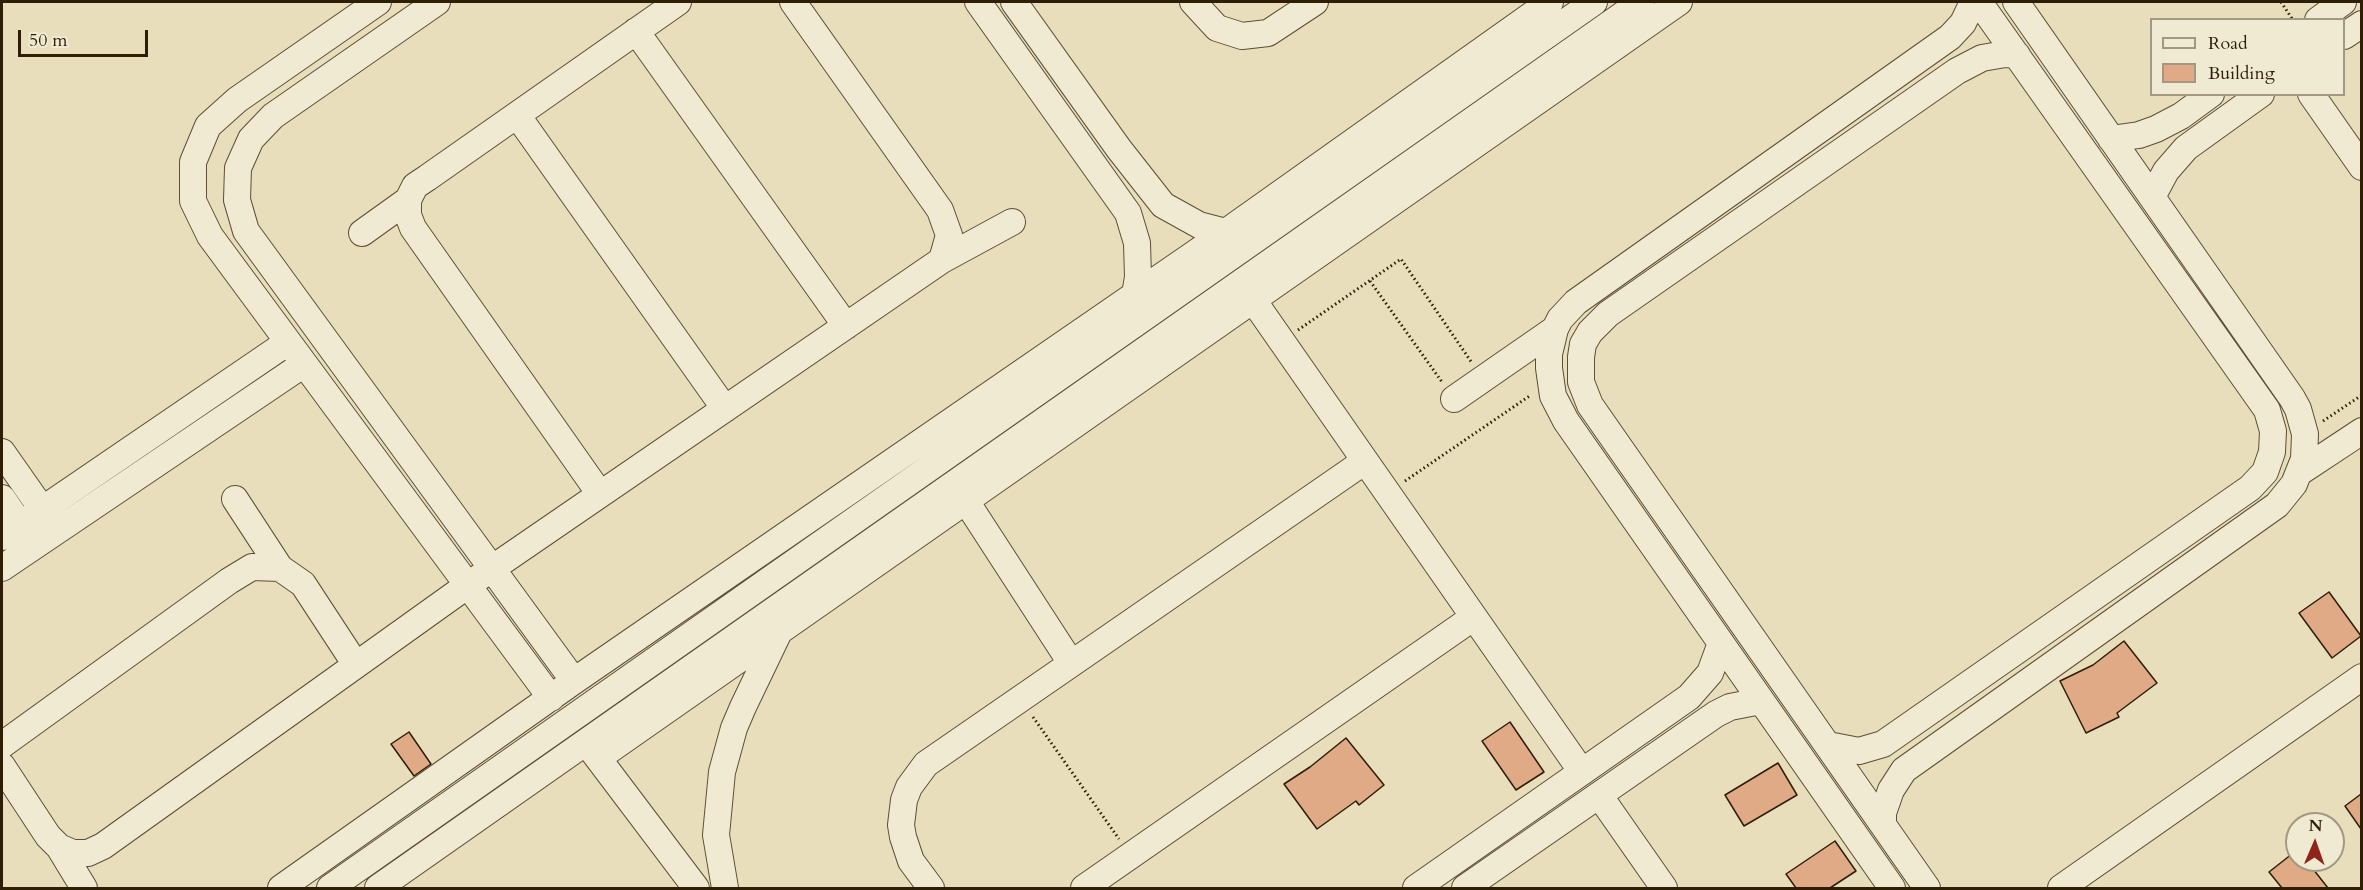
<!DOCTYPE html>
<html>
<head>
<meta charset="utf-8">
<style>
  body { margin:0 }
  #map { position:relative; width:2363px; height:890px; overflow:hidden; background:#e9debc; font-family:Cardo,serif }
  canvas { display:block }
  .frame { position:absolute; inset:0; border:3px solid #2e1e06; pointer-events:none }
  .legend { position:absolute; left:2150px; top:18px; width:195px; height:78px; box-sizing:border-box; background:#f1ead3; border:2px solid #a39881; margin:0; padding:8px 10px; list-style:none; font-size:18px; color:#2e1e06 }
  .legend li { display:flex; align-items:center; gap:12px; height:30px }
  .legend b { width:30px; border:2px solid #a39881 }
  .north { position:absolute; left:2285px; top:812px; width:60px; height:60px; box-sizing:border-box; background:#f1ead3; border:2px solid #a39881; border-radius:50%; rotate:2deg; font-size:16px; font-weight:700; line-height:24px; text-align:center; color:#2e1e06 }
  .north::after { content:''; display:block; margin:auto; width:21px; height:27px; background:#8f2418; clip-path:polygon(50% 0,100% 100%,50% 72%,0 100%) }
  .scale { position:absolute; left:18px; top:30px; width:130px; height:27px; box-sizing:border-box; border:3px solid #2e1e06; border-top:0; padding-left:8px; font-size:18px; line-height:21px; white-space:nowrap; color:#2e1e06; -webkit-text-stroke:4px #f1ead3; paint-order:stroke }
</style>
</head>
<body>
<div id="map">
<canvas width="2363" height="890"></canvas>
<div class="frame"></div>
<ul class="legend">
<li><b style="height:8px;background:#f1ead3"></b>Road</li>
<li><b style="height:16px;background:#dfaa85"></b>Building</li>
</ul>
<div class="north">N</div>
<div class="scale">50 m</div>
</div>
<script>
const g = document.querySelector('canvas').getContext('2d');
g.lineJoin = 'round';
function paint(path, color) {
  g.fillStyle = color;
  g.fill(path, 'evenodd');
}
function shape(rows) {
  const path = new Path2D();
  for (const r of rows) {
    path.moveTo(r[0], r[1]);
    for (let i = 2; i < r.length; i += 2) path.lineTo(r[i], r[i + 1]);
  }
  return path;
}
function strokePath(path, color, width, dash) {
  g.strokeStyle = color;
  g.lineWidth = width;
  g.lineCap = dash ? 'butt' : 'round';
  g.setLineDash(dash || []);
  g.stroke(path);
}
const building = shape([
  [2329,592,2361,636,2332,658,2299,613,2329,592],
  [2124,641,2157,683,2117,713,2119,717,2086,733,2060,681,2093,665,2124,641],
  [1510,722,1544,772,1516,790,1482,741,1510,722],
  [409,732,431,764,414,776,391,744,409,732],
  [1346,738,1384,785,1359,805,1356,801,1317,829,1284,784,1310,767,1346,738],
  [1778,763,1797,795,1744,826,1725,795,1778,763],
  [2361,794,2361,829,2345,806,2361,794],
  [1835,841,1856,871,1830,888,1796,888,1786,874,1835,841],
  [2297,850,2297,860,2306,860,2328,888,2282,888,2269,872,2297,850]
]);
paint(building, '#dfaa85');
strokePath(building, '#2e1e06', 1.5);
const minor = shape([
  [378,2,237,100,208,126,193,162,193,201,210,236,551,698],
  [437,2,273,116,251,139,238,168,237,200,246,231,574,681],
  [978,2,1128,213,1137,243,1138,277,1135,295],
  [1014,2,1119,149,1163,205,1199,225,1226,232],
  [1193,2,1217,28,1242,36,1268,33,1315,2],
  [2318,20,2343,2],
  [636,31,846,326],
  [2344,36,2362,24],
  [2311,94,2362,167],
  [517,115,725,409],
  [2111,139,2139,135,2156,129,2181,116,2211,94],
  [2152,197,2166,171,2186,148,2261,94],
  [362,233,408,200],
  [942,260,1012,222],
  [1253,300,1582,772],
  [1454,399,1555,329],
  [2,452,42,509],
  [2300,472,2362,431],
  [600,494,413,228,408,215,408,200,415,186,427,178,678,2],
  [2,498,20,524],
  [235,499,280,568],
  [966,501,1071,663],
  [2,537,288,342],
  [2,568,304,364],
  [2,745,229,581,252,567,280,568,303,584,356,665],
  [588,745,696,888],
  [1828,745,1859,751,1883,744,2250,488,2265,472,2272,452,2273,431,2267,410,1979,2],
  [598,758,1679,2],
  [2,766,48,836,59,847,73,853,88,853,103,846,468,585,942,260,949,235,940,210,793,2],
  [1599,795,1664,888],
  [1883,825,1883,813,1891,790,1904,770,2277,505,2294,484,2304,459,2305,434,2298,409,2292,398,2016,2],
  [59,847,84,888],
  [281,888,574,681,1226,232,1550,2],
  [330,888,1594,2],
  [378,888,1641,2],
  [725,888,716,835,722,772,734,728,743,707,778,634],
  [931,888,911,861,903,837,901,825,904,800,909,787,926,764,1365,461],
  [1084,888,1474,617],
  [1416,888,1689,697,1710,673,1721,643],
  [1465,888,1716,714,1730,707,1761,701],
  [1892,888,1566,421,1553,396,1549,368,1549,354,1555,329,1560,319,1576,302,1950,37,1963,23,1973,2],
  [1927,888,1590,405,1581,382,1581,357,1583,344,1590,332,1608,314,1957,71,1982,58,2005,54,2017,55],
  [2061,888,2362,677]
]);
strokePath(minor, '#5d4e34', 28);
strokePath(shape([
  [2281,2,2293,20],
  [1370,281,1442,382],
  [1298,330,1401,259,1472,363],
  [2323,421,2362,395],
  [1405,481,1531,395],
  [1033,717,1119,839]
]), '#2e1e06', 3, [1.5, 3]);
strokePath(minor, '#f1ead3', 26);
</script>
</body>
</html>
